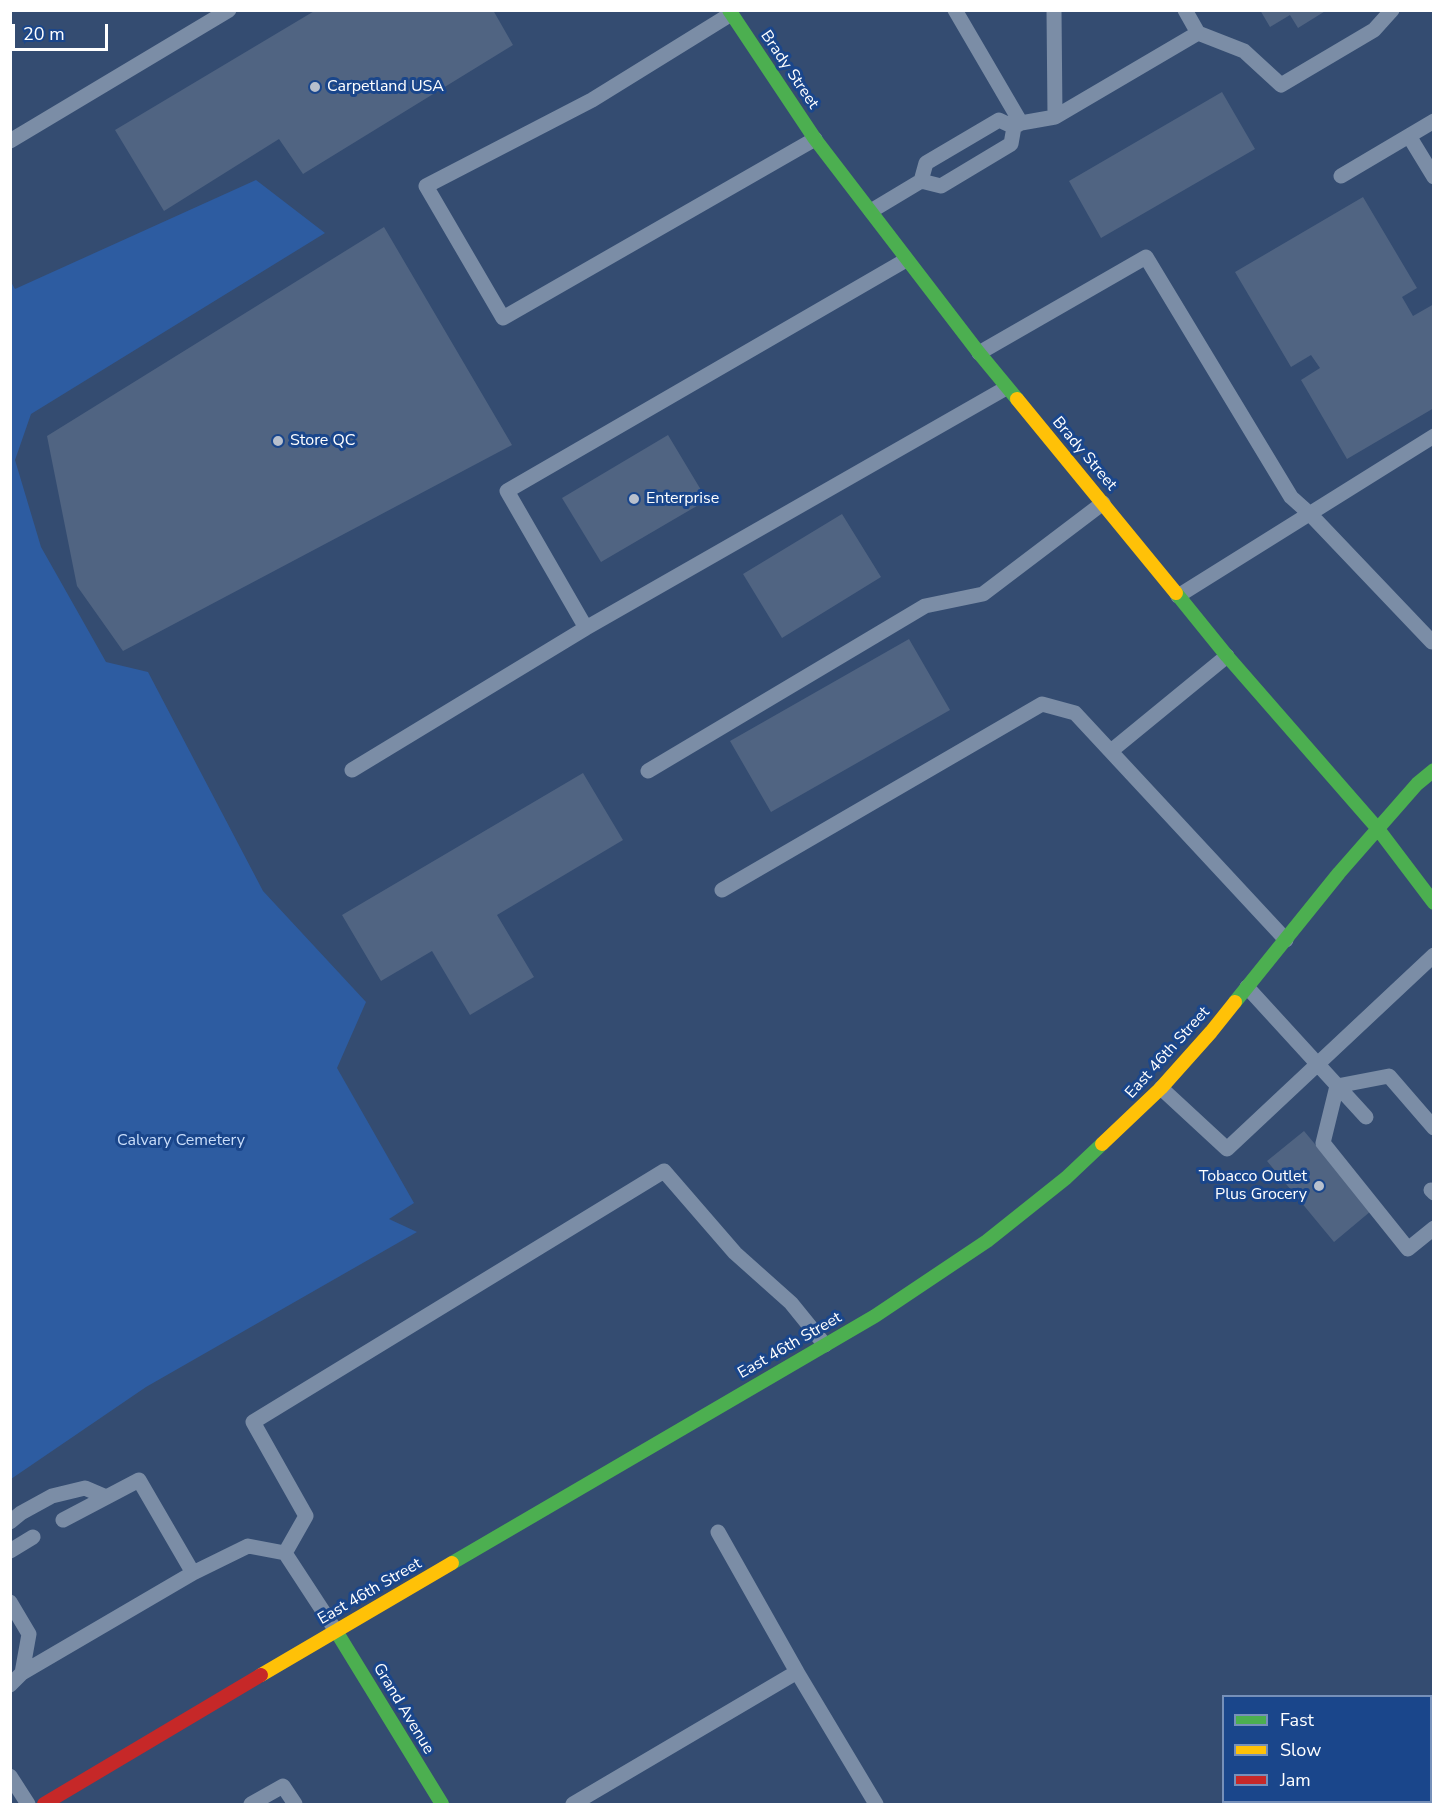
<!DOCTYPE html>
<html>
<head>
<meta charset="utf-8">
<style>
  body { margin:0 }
  #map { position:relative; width:1444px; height:1815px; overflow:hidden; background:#344c71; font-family:"Nunito Sans",sans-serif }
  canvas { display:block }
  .frame { position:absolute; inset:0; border:12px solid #fff; pointer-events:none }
  .legend { position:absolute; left:1222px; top:1695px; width:210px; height:108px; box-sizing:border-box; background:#1a468b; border:2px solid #7690b9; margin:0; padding:8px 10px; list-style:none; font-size:18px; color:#fff }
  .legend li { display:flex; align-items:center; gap:12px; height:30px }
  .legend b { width:30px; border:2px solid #7690b9 }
  .scale { position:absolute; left:12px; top:24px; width:96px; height:27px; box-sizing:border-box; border:3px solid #fff; border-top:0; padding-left:8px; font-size:18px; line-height:21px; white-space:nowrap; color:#fff; -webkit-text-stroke:4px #1a468b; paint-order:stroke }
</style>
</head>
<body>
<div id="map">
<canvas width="1444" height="1815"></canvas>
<div class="frame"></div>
<ul class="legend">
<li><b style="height:8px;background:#4caf50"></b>Fast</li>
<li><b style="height:8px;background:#ffc107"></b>Slow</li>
<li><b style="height:8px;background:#c62828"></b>Jam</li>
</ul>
<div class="scale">20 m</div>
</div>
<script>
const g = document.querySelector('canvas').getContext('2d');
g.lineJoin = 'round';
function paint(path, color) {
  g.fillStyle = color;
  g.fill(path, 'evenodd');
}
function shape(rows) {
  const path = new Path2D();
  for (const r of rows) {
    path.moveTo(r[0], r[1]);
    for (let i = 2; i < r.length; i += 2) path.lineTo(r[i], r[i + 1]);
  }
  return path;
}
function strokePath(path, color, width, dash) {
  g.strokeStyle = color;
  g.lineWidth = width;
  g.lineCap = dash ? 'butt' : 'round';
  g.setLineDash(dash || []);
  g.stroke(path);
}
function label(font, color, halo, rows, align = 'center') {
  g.font = font + ' "Nunito Sans",sans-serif';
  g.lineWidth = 6;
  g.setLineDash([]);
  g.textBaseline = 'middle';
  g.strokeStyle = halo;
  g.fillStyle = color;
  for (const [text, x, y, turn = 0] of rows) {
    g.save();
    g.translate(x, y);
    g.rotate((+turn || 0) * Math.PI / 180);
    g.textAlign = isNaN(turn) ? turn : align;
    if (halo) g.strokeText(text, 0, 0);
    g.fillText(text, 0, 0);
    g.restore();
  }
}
paint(shape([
  [256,180,325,233,31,414,15,460,41,547,106,662,148,672,263,891,366,1002,337,1068,414,1203,389,1219,417,1232,146,1387,11,1479,11,282,15,289]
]), '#2d5ca1');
paint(shape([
  [316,10,493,10,513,45,303,174,279,139,164,211,115,130],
  [1260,10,1327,10,1298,28,1290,15,1270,27],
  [1222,92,1255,149,1101,238,1069,181],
  [1363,197,1417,288,1402,297,1413,316,1434,304,1434,408,1347,459,1301,380,1320,368,1311,355,1291,367,1235,272],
  [384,227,512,445,123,651,77,586,47,436],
  [668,435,707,500,601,562,562,498],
  [842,514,881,577,782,638,743,574],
  [909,639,950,710,771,812,730,741],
  [583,773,623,840,497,915,534,977,470,1015,432,951,381,981,342,915],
  [1304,1131,1371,1211,1334,1242,1267,1161]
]), '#506482');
strokePath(shape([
  [955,10,1021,123],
  [1054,10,1055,117],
  [1185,10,1198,33,1244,51,1281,85,1374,30,1392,10],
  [731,14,592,100,426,186,503,318,815,139],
  [1014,127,1021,123,1055,117,1198,33],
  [1409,136,1434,177],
  [10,141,229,10],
  [1341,176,1434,121],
  [921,181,941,186,1011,144,1014,127],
  [871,211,921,181,926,163,999,120,1014,127],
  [979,353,1146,257,1291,497,1310,514,1432,642],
  [1178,596,1434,436],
  [586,628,507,491,906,260],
  [1111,751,1227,656],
  [352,770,586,628,1006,388],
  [648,771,925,606,983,594,1103,503],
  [722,890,1042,704,1075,713,1286,940],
  [1247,987,1366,1117],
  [1161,1088,1227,1149,1434,955],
  [1434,1128,1389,1076,1337,1086,1323,1143,1408,1249,1434,1228],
  [1431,1190,1434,1193],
  [63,1520,139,1480,193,1573,248,1546,285,1553,336,1631],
  [10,1522,21,1513,52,1496,85,1488,106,1497],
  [10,1551,33,1537],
  [285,1553,306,1516,253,1422,664,1171,735,1253,791,1303,825,1345],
  [10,1602,29,1634,22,1673],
  [797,1672,876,1804],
  [10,1685,22,1673,193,1573],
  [10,1776,28,1804],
  [1408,1802,1410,1804],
  [251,1804,283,1786,295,1804],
  [573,1804,797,1672,718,1532]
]), '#7b8da6', 15);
strokePath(shape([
  [1430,1715,1434,1712],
  [1281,1804,1286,1802]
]), '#7b8da6', 30);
strokePath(shape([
  [729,10,815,139,979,353,1017,399],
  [1176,593,1227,656,1378,829,1434,903],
  [1235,1002,1339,873,1417,784,1434,770],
  [452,1563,875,1316,987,1241,1066,1178,1102,1144],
  [336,1631,442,1804]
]), '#4caf50', 14);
strokePath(shape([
  [1017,399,1176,593],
  [1102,1144,1161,1088,1211,1032,1235,1002],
  [261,1675,452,1563]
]), '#ffc107', 14);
strokePath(shape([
  [44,1804,261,1675]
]), '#c62828', 14);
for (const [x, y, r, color] of [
  [315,87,6,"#b8c0cd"],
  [278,441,6,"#b8c0cd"],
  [634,499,6,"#b8c0cd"],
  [1319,1186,6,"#b8c0cd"]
]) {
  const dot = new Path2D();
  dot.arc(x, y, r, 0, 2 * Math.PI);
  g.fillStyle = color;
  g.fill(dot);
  strokePath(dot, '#1a468b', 2);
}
label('16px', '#fff', '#1a468b', [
  ["Brady Street",789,70,56],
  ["Brady Street",1084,454,50],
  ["East 46th Street",1168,1053,-48],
  ["East 46th Street",790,1346,-30],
  ["East 46th Street",370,1592,-30],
  ["Grand Avenue",403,1709,59]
]);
label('16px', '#fff', '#1a468b', [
  ["Carpetland USA",327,87],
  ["Store QC",290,441],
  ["Enterprise",646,499],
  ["Tobacco Outlet",1307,1177,"right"],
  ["Plus Grocery",1307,1195,"right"]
], 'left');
label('16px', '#cadefa', '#1a468b', [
  ["Calvary Cemetery",181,1141]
]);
</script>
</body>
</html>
